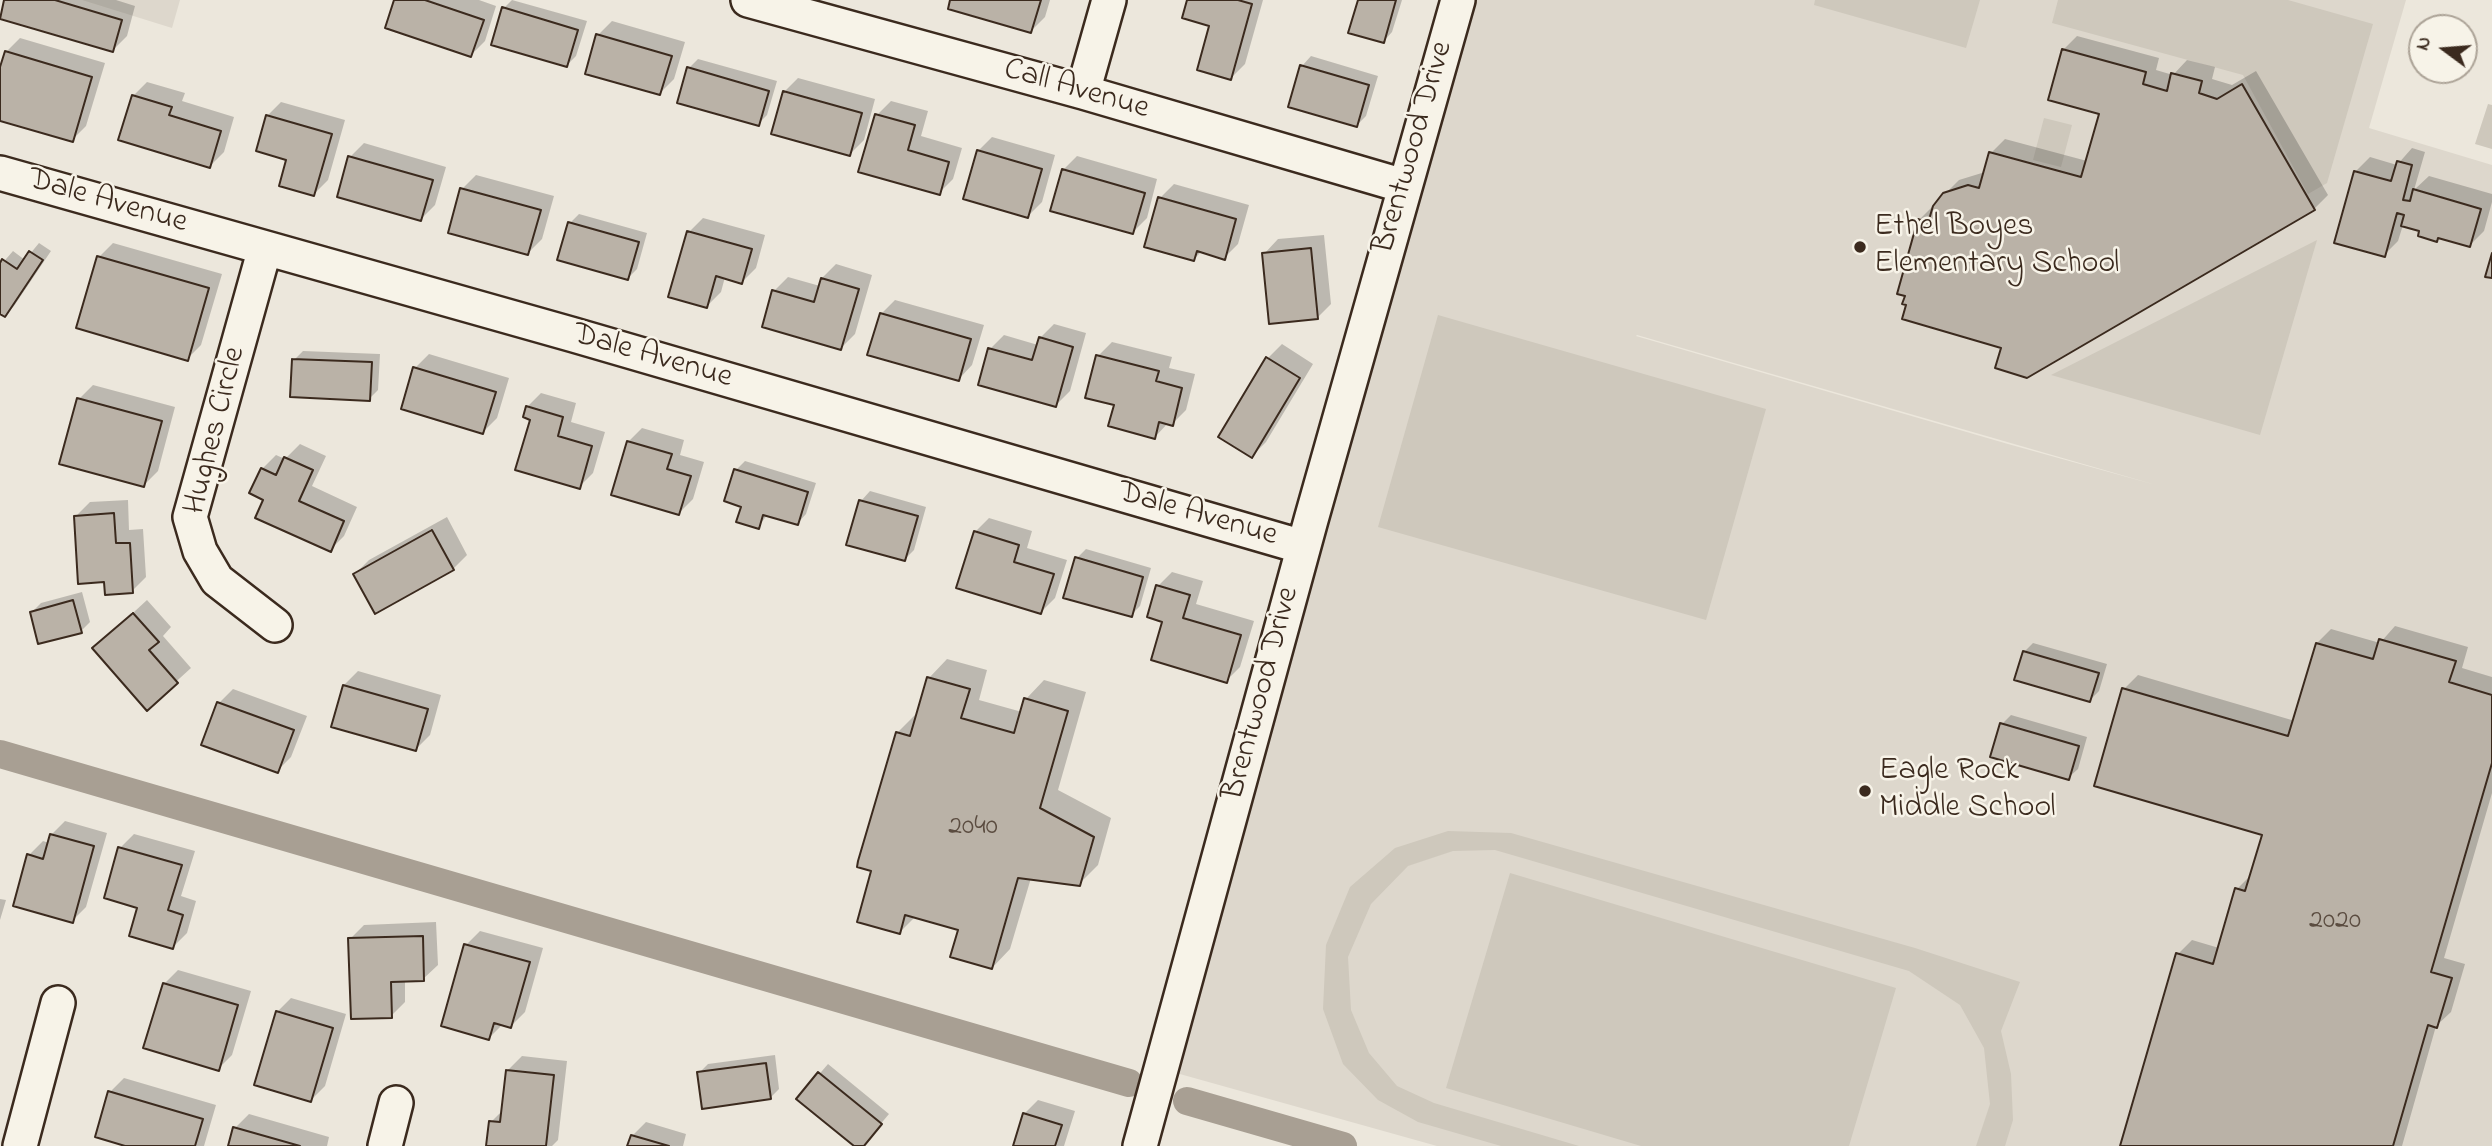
<!DOCTYPE html>
<html>
<head>
<meta charset="utf-8">
<style>
  body { margin:0 }
  #map { position:relative; width:2492px; height:1146px; overflow:hidden; background:#ece7dc; font-family:"Indie Flower",sans-serif }
  canvas { display:block }
  .north { position:absolute; left:2408px; top:14px; width:70px; height:70px; box-sizing:border-box; background:#f7f3e8; border:2px solid #aca397; border-radius:50%; rotate:286deg; font-size:19px; font-weight:700; line-height:28px; text-align:center; color:#3b2a1e }
  .north::after { content:''; display:block; margin:auto; width:24px; height:32px; background:#3b2a1e; clip-path:polygon(50% 0,100% 100%,50% 72%,0 100%) }
</style>
</head>
<body>
<div id="map">
<canvas width="2492" height="1146"></canvas>
<div class="north">N</div>
</div>
<script>
const g = document.querySelector('canvas').getContext('2d');
g.lineJoin = 'round';
function paint(path, color) {
  g.fillStyle = color;
  g.fill(path, 'evenodd');
}
function shape(rows) {
  const path = new Path2D();
  for (const r of rows) {
    path.moveTo(r[0], r[1]);
    for (let i = 2; i < r.length; i += 2) path.lineTo(r[i], r[i + 1]);
  }
  return path;
}
function strokePath(path, color, width, dash) {
  g.strokeStyle = color;
  g.lineWidth = width;
  g.lineCap = dash ? 'butt' : 'round';
  g.setLineDash(dash || []);
  g.stroke(path);
}
function label(font, color, halo, rows, align = 'center') {
  g.font = font + ' "Indie Flower",sans-serif';
  g.lineWidth = 5;
  g.setLineDash([]);
  g.textBaseline = 'middle';
  g.strokeStyle = halo;
  g.fillStyle = color;
  for (const [text, x, y, turn = 0] of rows) {
    g.save();
    g.translate(x, y);
    g.rotate((+turn || 0) * Math.PI / 180);
    g.textAlign = isNaN(turn) ? turn : align;
    if (halo) g.strokeText(text, 0, 0);
    g.fillText(text, 0, 0);
    g.restore();
  }
}
paint(shape([
  [82,0,180,0,172,28],
  [1458,0,2406,0,2369,128,2492,165,2492,1146,1437,1146,1162,1069],
  [1636,336,1637,335,2156,485,2008,444]
]), '#ddd7cc');
paint(shape([
  [1815,0,1980,0,1966,48,1814,5],
  [2058,0,2288,0,2373,24,2327,183,2308,194,2243,75,2052,23],
  [2488,104,2492,105,2492,149,2475,144],
  [2044,118,2072,125,2061,167,2033,160],
  [2317,240,2260,435,2051,375],
  [1438,315,1766,409,1706,620,1378,527],
  [1448,831,1511,833,1915,948,2020,982,2001,1031,2011,1074,2013,1120,2005,1146,1976,1146,1990,1104,1984,1048,1960,1005,1909,971,1495,850,1453,851,1408,866,1371,904,1348,957,1351,1010,1369,1053,1397,1086,1434,1103,1579,1146,1501,1146,1418,1122,1378,1100,1343,1064,1323,1009,1326,945,1350,887,1395,848],
  [1510,873,1896,988,1849,1146,1641,1146,1446,1088]
]), '#cec8bc');
paint(shape([
  [6,0,116,0,135,6,127,36,113,50],
  [396,0,479,0,496,6,485,41,471,55],
  [512,0,587,21,576,56,567,65,504,8],
  [952,0,1050,0,1045,17,1031,31],
  [1188,0,1263,0,1245,64,1231,78,1211,25],
  [1360,0,1402,0,1392,32,1383,42],
  [612,21,685,42,674,79,660,93,598,35],
  [2077,36,2159,58,2156,70,2173,75,2187,60,2215,67,2212,79,2232,85,2256,71,2328,195,2314,209,2003,346,1919,220,1959,180,1985,172,1991,153,2005,139,2087,161,2101,112,2063,50],
  [20,38,105,63,86,126,72,140,0,119,0,74,6,52],
  [1311,56,1378,76,1366,116,1357,125,1302,66],
  [698,59,777,81,767,115,758,124,689,68],
  [798,78,875,99,864,140,850,154,784,92],
  [147,82,185,93,182,101,234,117,224,152,210,166,133,96],
  [891,101,928,111,921,136,962,148,953,179,939,193,877,115],
  [281,102,345,120,328,180,314,194,288,159,267,116],
  [992,137,1055,155,1042,202,1028,216,978,151],
  [364,143,446,167,435,205,421,219,350,157],
  [2412,148,2425,152,2414,190,2429,176,2492,194,2492,202,2484,231,2470,245,2403,225,2398,241,2384,255,2336,242,2356,171,2370,157,2397,165],
  [1077,156,1157,179,1147,218,1133,232,1063,170],
  [476,175,554,196,542,239,528,253,462,189],
  [1174,184,1249,205,1238,244,1224,258,1202,251,1193,260,1160,198],
  [579,214,647,233,637,269,628,278,570,223],
  [703,218,765,235,756,268,742,282,725,277,721,292,707,306,689,232],
  [1324,235,1331,304,1317,318,1264,254,1278,239],
  [39,243,51,251,14,306,5,315,0,311,0,266,13,251,25,260],
  [113,243,222,274,201,345,187,359,99,257],
  [836,264,872,275,855,334,841,348,774,291,788,277,820,286,822,278],
  [895,300,984,325,972,365,958,380,881,314],
  [1054,324,1086,333,1070,391,1056,405,990,349,1004,335,1038,345,1040,338],
  [1112,342,1172,357,1169,368,1195,374,1186,410,1172,424,1168,423,1155,437,1116,404,1098,356],
  [1282,344,1313,364,1266,442,1252,456,1268,358],
  [303,351,380,354,378,390,369,399,294,360],
  [429,354,509,378,497,418,483,432,415,368],
  [93,385,175,407,158,471,144,485,79,399],
  [541,393,576,403,571,422,605,432,593,473,579,487,532,418,527,407],
  [642,428,684,440,680,455,704,462,693,499,679,513,628,442],
  [300,444,326,456,312,486,357,507,344,536,330,550,262,469,276,455,285,459],
  [745,461,816,483,806,514,797,524,768,514,758,527,743,505,736,470],
  [870,491,926,507,914,550,905,559,861,501],
  [128,500,129,530,143,529,146,577,132,591,106,580,76,516,90,502],
  [447,517,467,555,453,569,376,612,355,574,369,560],
  [989,518,1032,531,1027,548,1067,560,1055,598,1041,612,975,532],
  [1086,549,1151,568,1140,606,1131,615,1077,558],
  [1172,572,1203,581,1196,604,1254,621,1240,667,1226,681,1164,620,1158,586],
  [82,592,90,622,81,631,32,612,41,603],
  [147,600,171,627,163,636,191,668,147,708,109,635],
  [2395,626,2468,647,2462,668,2492,677,2492,793,2444,958,2465,964,2451,1012,2436,1026,2402,1146,2122,1146,2178,954,2192,940,2219,948,2237,889,2251,875,2264,834,2124,689,2138,675,2295,721,2317,643,2331,629,2380,643],
  [2033,643,2107,664,2099,691,2090,700,2024,652],
  [947,659,987,670,979,700,1022,712,1026,699,1044,680,1086,692,1058,790,1111,818,1098,865,1079,884,1031,878,1010,949,992,968,960,928,916,916,899,933,873,870,860,861,898,732,916,714,918,715,929,678],
  [358,671,441,695,430,735,416,749,344,685],
  [233,689,307,716,291,757,277,771,203,744,219,703],
  [2011,715,2087,737,2078,769,2068,778,2002,724],
  [65,821,107,833,86,907,72,921,29,855,43,841,49,843,51,835],
  [134,834,195,851,181,896,196,901,187,933,173,947,139,906,120,848],
  [0,899,6,900,0,920],
  [436,922,438,965,423,979,405,980,405,1002,391,1016,350,939,364,925],
  [480,931,543,948,525,1012,511,1026,503,1024,489,1038,466,945],
  [178,970,251,991,232,1055,218,1069,164,984],
  [291,998,346,1014,325,1086,311,1100,277,1012],
  [775,1055,779,1089,770,1098,699,1073,708,1064],
  [522,1056,567,1061,558,1140,552,1146,488,1146,491,1122,504,1109,508,1070],
  [828,1064,889,1114,862,1146,856,1146,798,1099],
  [124,1078,216,1105,204,1146,131,1146,110,1092],
  [1038,1100,1075,1111,1064,1146,1015,1146,1024,1114],
  [249,1114,329,1137,327,1146,230,1146,235,1128],
  [646,1122,686,1134,683,1146,629,1146,632,1136]
]), '#0003');
strokePath(shape([
  [0,754,1129,1083],
  [1187,1101,1343,1146]
]), '#a89f93', 28);
const building = shape([
  [4,0,55,0,122,20,113,52,0,19,4,0],
  [394,0,425,0,484,20,471,57,385,28,394,0],
  [950,0,1041,0,1031,33,948,9,950,0],
  [1187,0,1238,0,1252,4,1231,80,1197,70,1209,26,1182,18,1187,0],
  [1358,0,1396,0,1384,43,1348,33,1358,0],
  [502,7,578,30,567,67,491,45,502,7],
  [596,34,672,56,660,95,585,74,596,34],
  [2062,49,2146,72,2143,84,2167,91,2171,73,2202,81,2199,93,2217,99,2242,84,2315,210,2027,378,1995,368,2001,348,1902,319,1906,305,1902,304,1905,296,1897,294,1918,219,1928,223,1933,206,1943,193,1968,185,1979,188,1989,152,2081,177,2099,114,2048,100,2062,49],
  [5,51,92,77,73,142,0,121,0,67,5,51],
  [1300,65,1369,85,1357,127,1288,107,1300,65],
  [687,67,769,91,759,126,677,103,687,67],
  [783,91,862,113,850,156,771,134,783,91],
  [132,95,172,107,169,115,221,131,210,168,118,140,132,95],
  [875,114,915,125,908,150,949,162,940,195,858,172,875,114],
  [266,115,332,134,314,196,279,186,286,160,256,151,266,115],
  [977,150,1042,169,1028,218,963,199,977,150],
  [348,156,433,180,421,221,337,197,348,156],
  [2397,161,2412,165,2403,200,2410,201,2413,189,2481,209,2470,247,2438,238,2437,242,2418,236,2419,231,2401,226,2404,215,2397,213,2385,257,2334,243,2354,171,2391,181,2397,161],
  [1062,169,1145,193,1133,234,1050,211,1062,169],
  [460,188,541,210,528,255,448,233,460,188],
  [1158,197,1236,219,1225,260,1197,251,1194,261,1144,247,1158,197],
  [568,222,639,242,628,280,557,260,568,222],
  [687,231,752,249,742,284,716,276,707,308,668,297,687,231],
  [1311,248,1318,319,1269,324,1262,253,1311,248],
  [29,251,43,260,5,317,0,314,0,263,2,259,17,269,29,251],
  [2492,253,2492,278,2485,277,2492,253],
  [97,256,209,288,188,361,76,328,97,256],
  [821,278,859,289,841,350,762,327,772,290,814,302,821,278],
  [880,313,971,339,959,381,867,355,880,313],
  [1039,337,1073,347,1056,407,978,385,988,348,1032,360,1039,337],
  [1096,355,1159,371,1156,381,1182,388,1173,426,1159,422,1155,439,1108,426,1114,405,1085,398,1096,355],
  [1266,357,1300,378,1252,458,1218,437,1266,357],
  [292,359,372,362,370,401,290,397,292,359],
  [413,367,496,392,483,434,401,409,413,367],
  [77,398,162,421,144,487,59,464,77,398],
  [526,406,563,417,558,436,592,446,580,489,515,470,530,420,523,417,526,406],
  [627,441,672,454,667,469,691,476,679,515,611,495,627,441],
  [284,457,313,470,299,501,344,521,331,552,255,518,263,500,249,493,261,468,276,475,284,457],
  [734,469,808,492,798,525,763,515,759,529,736,522,741,507,724,501,734,469],
  [859,500,918,516,905,561,846,545,859,500],
  [114,513,116,543,130,543,133,593,105,595,104,582,78,584,74,516,114,513],
  [432,530,454,570,375,614,353,574,432,530],
  [974,531,1019,545,1014,562,1054,574,1041,614,956,588,974,531],
  [1075,557,1143,577,1132,617,1063,598,1075,557],
  [1156,585,1190,595,1183,618,1241,635,1227,683,1151,660,1162,622,1147,617,1156,585],
  [73,600,82,633,38,644,30,612,73,600],
  [133,613,159,642,149,650,178,683,147,711,92,648,133,613],
  [2379,639,2456,661,2449,682,2492,695,2492,763,2431,972,2452,978,2437,1028,2428,1025,2393,1146,2120,1146,2176,953,2213,964,2235,888,2245,891,2262,835,2094,786,2122,688,2288,736,2316,643,2373,659,2379,639],
  [2023,651,2099,673,2090,702,2014,680,2023,651],
  [927,677,970,689,961,718,1014,733,1024,698,1068,711,1040,808,1094,837,1080,886,1018,878,992,969,950,957,958,930,905,915,900,934,857,922,871,871,857,867,858,861,896,732,910,736,927,677],
  [343,685,428,709,416,751,331,727,343,685],
  [217,702,294,730,278,773,201,745,217,702],
  [2000,723,2079,746,2069,780,1990,757,2000,723],
  [50,834,94,846,73,923,13,906,27,854,43,859,50,834],
  [118,847,182,865,168,910,183,915,173,949,129,936,137,908,104,898,118,847],
  [423,936,424,981,391,982,392,1018,351,1019,348,938,423,936],
  [464,944,530,962,511,1028,494,1023,489,1040,441,1026,464,944],
  [163,983,238,1005,219,1071,143,1048,163,983],
  [276,1011,333,1028,311,1102,254,1085,276,1011],
  [766,1063,771,1099,702,1109,697,1072,766,1063],
  [506,1070,554,1075,546,1146,486,1146,489,1121,500,1122,506,1070],
  [818,1072,882,1124,864,1146,854,1146,796,1099,818,1072],
  [108,1091,203,1119,195,1146,125,1146,95,1137,108,1091],
  [1023,1113,1062,1125,1055,1146,1013,1146,1023,1113],
  [233,1127,300,1146,228,1146,233,1127],
  [631,1135,669,1146,627,1146,631,1135]
]);
paint(building, '#bab2a7');
strokePath(building, '#3b2a1e', 2);
const minor = shape([
  [748,0,1083,92,1404,186],
  [1083,92,1109,0],
  [0,173,574,335,1303,547],
  [265,248,190,517,200,551,217,580,275,625],
  [20,1146,58,1003],
  [385,1146,396,1103],
  [1140,1146,1311,520,1458,0]
]);
strokePath(minor, '#3b2a1e', 38);
strokePath(minor, '#f7f3e8', 33);
for (const [x, y, r, color] of [
  [1860,247,7,"#3b2a1e"],
  [1865,791,7,"#3b2a1e"]
]) {
  const dot = new Path2D();
  dot.arc(x, y, r, 0, 2 * Math.PI);
  g.fillStyle = color;
  g.fill(dot);
  strokePath(dot, '#f7f3e8', 2.5);
}
label('28px', '#5b4c40', null, [
  ["2040",973,828],
  ["2020",2335,922]
]);
label('32px', '#3b2a1e', '#f7f3e8', [
  ["Call Avenue",1076,91,16],
  ["Brentwood Drive",1415,148,-74],
  ["Dale Avenue",107,203,16],
  ["Dale Avenue",652,358,16],
  ["Hughes Circle",217,431,-76],
  ["Dale Avenue",1197,516,16],
  ["Brentwood Drive",1263,694,-75]
]);
label('32px', '#3b2a1e', '#f7f3e8', [
  ["Ethel Boyes",1874,229],
  ["Elementary School",1874,266],
  ["Eagle Rock",1879,773],
  ["Middle School",1879,810]
], 'left');
</script>
</body>
</html>
